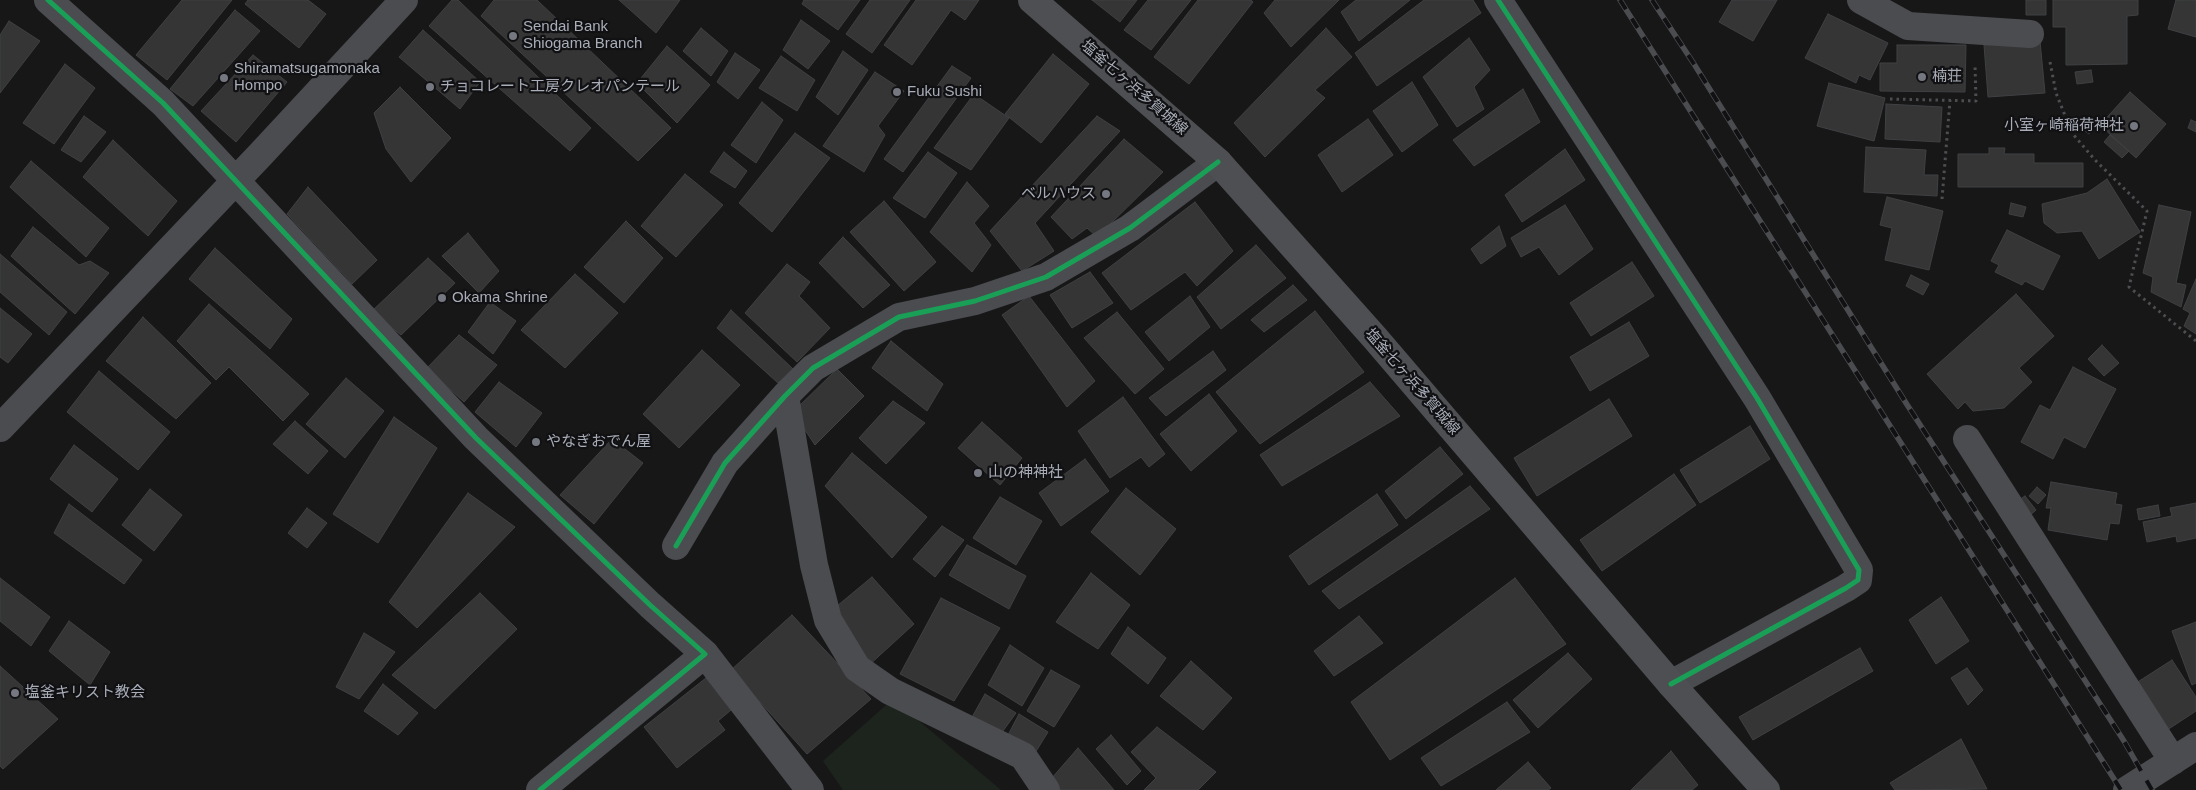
<!DOCTYPE html>
<html>
<head>
<meta charset="utf-8">
<style>
  body { margin:0 }
  canvas { display:block; background:#171717 }
</style>
</head>
<body>
<canvas width="2196" height="790"></canvas>
<script>
const g = document.querySelector('canvas').getContext('2d');
g.lineJoin = 'round';
function paint(path, color) {
  g.fillStyle = color;
  g.fill(path, 'evenodd');
}
function shape(rows) {
  const path = new Path2D();
  for (const r of rows) {
    path.moveTo(r[0], r[1]);
    for (let i = 2; i < r.length; i += 2) path.lineTo(r[i], r[i + 1]);
  }
  return path;
}
function strokePath(path, color, width, dash) {
  g.strokeStyle = color;
  g.lineWidth = width;
  g.lineCap = dash ? 'butt' : 'round';
  g.setLineDash(dash || []);
  g.stroke(path);
}
function label(font, color, halo, rows, align = 'center') {
  g.font = font + ' Helvetica,"Noto Sans JP",sans-serif';
  g.lineWidth = 4.5;
  g.setLineDash([]);
  g.textBaseline = 'middle';
  g.strokeStyle = halo;
  g.fillStyle = color;
  for (const [text, x, y, turn = 0] of rows) {
    g.save();
    g.translate(x, y);
    g.rotate((+turn || 0) * Math.PI / 180);
    g.textAlign = isNaN(turn) ? turn : align;
    if (halo) g.strokeText(text, 0, 0);
    g.fillText(text, 0, 0);
    g.restore();
  }
}
paint(shape([
  [893,699,1001,790,843,790,823,761]
]), '#1d241e');
const building = shape([
  [182,0,232,0,167,80,136,55,182,0],
  [248,0,308,0,326,14,299,48,245,4,248,0],
  [452,0,458,0,591,128,570,151,429,26,452,0],
  [494,0,537,0,671,128,638,161,481,16,494,0],
  [619,0,680,0,656,33,619,0],
  [804,0,860,0,838,30,802,4,804,0],
  [870,0,910,0,872,53,846,34,870,0],
  [916,0,979,0,965,20,951,10,912,65,884,45,916,0],
  [1092,0,1137,0,1120,22,1092,0],
  [1148,0,1191,0,1151,50,1124,30,1148,0],
  [1198,0,1251,0,1253,2,1189,84,1154,57,1198,0],
  [1275,0,1339,0,1291,47,1264,13,1275,0],
  [1356,0,1410,0,1359,41,1341,12,1356,0],
  [1424,0,1473,0,1481,13,1377,86,1355,53,1424,0],
  [1732,0,1777,0,1753,41,1719,22,1732,0],
  [2026,0,2046,0,2046,15,2026,15,2026,0],
  [2053,0,2138,0,2138,15,2127,16,2127,64,2066,65,2066,27,2053,27,2053,0],
  [2176,0,2196,0,2196,37,2168,29,2176,0],
  [235,10,260,31,193,106,170,89,235,10],
  [1828,14,1888,43,1870,80,1859,75,1856,83,1805,58,1828,14],
  [801,20,830,41,808,69,783,50,801,20],
  [9,21,40,41,0,93,0,35,9,21],
  [701,28,728,51,711,76,683,51,701,28],
  [1326,28,1352,57,1315,90,1325,98,1265,157,1234,123,1326,28],
  [423,30,480,82,460,109,399,57,423,30],
  [1469,38,1490,70,1474,87,1484,109,1457,127,1423,77,1469,38],
  [2040,41,2045,93,1988,97,1984,45,2040,41],
  [1897,45,1966,45,1965,92,1880,91,1880,63,1897,63,1897,45],
  [667,46,710,85,677,123,637,83,667,46],
  [843,51,868,70,838,115,816,97,843,51],
  [735,53,760,70,738,99,717,82,735,53],
  [1053,54,1089,84,1041,143,1005,114,1053,54],
  [253,55,287,82,236,142,201,111,253,55],
  [781,56,815,80,797,111,759,88,781,56],
  [65,64,95,88,54,144,23,123,65,64],
  [952,66,971,78,903,172,884,159,952,66],
  [2091,70,2093,82,2077,84,2075,72,2091,70],
  [875,72,904,91,878,126,885,135,864,172,823,146,875,72],
  [1412,82,1438,125,1402,152,1373,111,1412,82],
  [1829,83,1885,98,1874,141,1817,126,1829,83],
  [400,87,451,138,411,182,386,149,374,113,400,87],
  [1523,89,1540,122,1474,166,1453,140,1523,89],
  [2130,92,2166,124,2136,158,2100,125,2130,92],
  [974,94,1009,118,971,170,934,148,974,94],
  [762,102,783,120,756,163,731,145,762,102],
  [1886,104,1942,107,1940,142,1885,139,1886,104],
  [84,116,106,132,81,162,61,150,84,116],
  [1097,116,1120,131,1035,223,1054,251,1022,271,990,231,1097,116],
  [2089,118,2097,125,2089,134,2081,128,2089,118],
  [1368,119,1393,155,1342,192,1318,155,1368,119],
  [2191,120,2196,122,2196,132,2188,128,2191,120],
  [795,133,830,158,772,232,739,203,795,133],
  [2110,135,2129,151,2122,158,2104,142,2110,135],
  [1124,139,1163,172,1097,237,1087,228,1072,239,1051,217,1124,139],
  [113,140,177,201,148,236,83,177,113,140],
  [1866,147,1926,150,1924,175,1938,175,1937,196,1864,192,1866,147],
  [1989,148,2005,148,2004,154,2034,154,2034,163,2083,163,2083,187,1958,187,1958,154,1989,154,1989,148],
  [1565,149,1585,180,1522,222,1505,195,1565,149],
  [724,152,747,171,735,188,710,172,724,152],
  [928,152,957,173,925,218,893,198,928,152],
  [31,161,109,228,86,257,10,187,31,161],
  [685,174,723,205,676,257,641,226,685,174],
  [2107,179,2140,232,2099,259,2082,231,2057,233,2044,223,2042,204,2087,193,2107,179],
  [967,182,989,206,974,223,991,245,972,272,930,232,967,182],
  [308,187,377,260,352,284,287,214,308,187],
  [1887,197,1943,211,1929,270,1885,260,1892,228,1880,225,1887,197],
  [884,201,936,262,904,291,850,232,884,201],
  [1195,202,1233,251,1197,286,1185,272,1131,310,1102,273,1195,202],
  [2011,203,2026,207,2023,217,2009,214,2011,203],
  [1565,205,1593,249,1559,275,1539,247,1521,257,1511,238,1565,205],
  [2159,205,2191,212,2176,283,2186,285,2181,307,2151,292,2153,277,2143,273,2159,205],
  [626,221,663,258,624,303,584,267,626,221],
  [1499,226,1506,246,1481,264,1471,249,1499,226],
  [33,227,79,265,90,261,109,273,75,314,11,256,33,227],
  [2007,230,2060,256,2043,290,2025,281,2022,285,1995,272,1999,265,1991,261,2007,230],
  [468,233,499,271,479,293,442,256,468,233],
  [843,237,890,285,863,308,819,263,843,237],
  [1256,245,1286,278,1221,329,1197,297,1256,245],
  [215,248,292,319,270,349,189,279,215,248],
  [0,254,67,312,49,335,0,292,0,254],
  [428,258,455,283,401,335,372,311,428,258],
  [1632,262,1654,296,1591,336,1570,303,1632,262],
  [787,264,810,282,799,296,830,328,797,362,745,313,787,264],
  [1090,272,1113,303,1072,328,1050,295,1090,272],
  [575,274,618,313,565,368,521,330,575,274],
  [1911,275,1929,284,1923,295,1906,286,1911,275],
  [2196,279,2196,334,2184,326,2190,313,2183,309,2196,279],
  [1293,285,1307,300,1264,332,1251,320,1293,285],
  [2016,294,2054,336,2019,368,2032,382,2004,408,1973,411,1965,402,1958,409,1927,374,2016,294],
  [1029,296,1095,381,1067,407,1002,315,1029,296],
  [1190,296,1210,327,1169,361,1145,332,1190,296],
  [490,302,516,321,493,354,468,332,490,302],
  [209,304,309,394,283,421,229,367,216,380,177,341,209,304],
  [0,308,32,334,8,363,0,357,0,308],
  [731,310,793,369,778,383,717,328,731,310],
  [1315,311,1364,372,1260,444,1216,392,1315,311],
  [1117,312,1164,369,1135,394,1084,338,1117,312],
  [143,317,211,383,176,419,106,361,143,317],
  [1629,322,1649,356,1590,391,1570,357,1629,322],
  [459,335,497,365,464,402,427,368,459,335],
  [891,341,943,384,927,411,872,368,891,341],
  [2102,345,2119,363,2104,376,2088,359,2102,345],
  [702,350,740,385,679,448,643,414,702,350],
  [1213,351,1226,370,1166,416,1149,398,1213,351],
  [2073,367,2116,389,2085,448,2064,437,2053,459,2021,442,2040,405,2050,410,2073,367],
  [837,369,864,396,815,445,793,412,837,369],
  [99,371,170,432,138,470,67,412,99,371],
  [346,378,384,411,345,458,306,424,346,378],
  [499,382,542,413,516,447,475,412,499,382],
  [1370,382,1400,416,1282,486,1260,455,1370,382],
  [1209,394,1237,431,1191,471,1160,434,1209,394],
  [1123,397,1165,454,1149,467,1141,457,1110,478,1078,431,1123,397],
  [1609,399,1632,436,1537,496,1514,458,1609,399],
  [893,401,925,423,886,464,859,438,893,401],
  [394,417,437,448,378,543,333,514,394,417],
  [295,421,328,451,308,474,273,444,295,421],
  [982,422,1022,458,1000,485,958,448,982,422],
  [1750,426,1770,459,1700,503,1680,470,1750,426],
  [612,439,643,463,594,524,560,495,612,439],
  [74,445,118,479,92,512,50,479,74,445],
  [1440,447,1463,474,1406,519,1385,491,1440,447],
  [852,453,927,517,892,558,825,486,852,453],
  [1085,459,1109,491,1061,526,1039,493,1085,459],
  [1674,474,1696,505,1602,571,1580,540,1674,474],
  [2051,482,2117,493,2115,504,2122,505,2119,524,2110,523,2107,540,2048,530,2051,508,2046,508,2051,482],
  [1470,486,1490,509,1339,609,1322,591,1470,486],
  [2037,487,2046,495,2038,504,2029,496,2037,487],
  [1126,488,1176,529,1140,575,1091,532,1126,488],
  [150,489,182,515,154,551,122,525,150,489],
  [468,493,515,527,417,628,389,602,468,493],
  [1377,494,1398,525,1309,585,1289,556,1377,494],
  [2025,496,2036,510,2028,517,2016,502,2025,496],
  [1000,497,1042,521,1016,565,973,538,1000,497],
  [2196,503,2196,538,2177,542,2176,536,2147,542,2143,522,2172,516,2170,508,2196,503],
  [69,504,142,560,124,584,54,533,69,504],
  [2158,505,2160,516,2139,520,2137,509,2158,505],
  [307,508,327,523,307,548,288,533,307,508],
  [942,526,964,540,935,577,913,559,942,526],
  [967,545,1026,576,1009,609,949,575,967,545],
  [1091,573,1130,605,1098,649,1056,622,1091,573],
  [872,577,914,624,868,666,831,611,872,577],
  [0,578,50,617,31,646,0,621,0,578],
  [1515,578,1566,644,1390,760,1351,702,1515,578],
  [480,593,517,629,435,709,392,675,480,593],
  [1941,597,1969,641,1936,664,1909,620,1941,597],
  [941,598,1000,628,954,701,900,674,941,598],
  [792,615,871,699,807,754,731,670,792,615],
  [1359,616,1383,643,1334,676,1314,651,1359,616],
  [69,621,110,652,90,685,49,651,69,621],
  [2196,622,2196,683,2192,685,2172,631,2196,622],
  [1128,627,1166,658,1148,684,1111,654,1128,627],
  [364,633,395,652,359,699,336,687,364,633],
  [1010,645,1044,668,1022,706,988,685,1010,645],
  [1860,648,1873,671,1753,740,1739,717,1860,648],
  [1568,653,1592,679,1538,728,1513,700,1568,653],
  [2172,660,2196,697,2196,711,2164,732,2133,685,2172,660],
  [1191,661,1232,698,1203,730,1160,696,1191,661],
  [0,666,58,719,3,769,0,766,0,666],
  [1967,668,1983,690,1968,705,1951,678,1967,668],
  [1051,670,1080,686,1054,727,1027,711,1051,670],
  [706,678,731,710,718,721,725,730,677,768,644,727,706,678],
  [383,684,418,713,398,735,364,711,383,684],
  [985,694,1016,713,1000,735,971,719,985,694],
  [1507,702,1530,732,1441,786,1421,758,1507,702],
  [1019,714,1048,732,1035,753,1007,737,1019,714],
  [1157,727,1216,772,1198,790,1144,790,1156,778,1131,752,1157,727],
  [1111,735,1141,771,1127,785,1096,749,1111,735],
  [1961,739,1987,789,1895,790,1890,783,1961,739],
  [1078,748,1114,790,1061,790,1051,779,1078,748],
  [1671,751,1698,785,1692,790,1631,790,1671,751],
  [1528,762,1551,788,1548,790,1496,790,1528,762]
]);
paint(building, '#353536');
strokePath(building, '#3f4043', 1);
strokePath(shape([
  [2050,62,2056,93,2072,133,2095,160,2147,211,2129,287,2196,341],
  [1890,99,1976,101,1975,65],
  [1942,199,1950,100]
]), '#4d4e52', 3, [2.5, 4]);
strokePath(shape([
  [48,0,163,103,476,438,650,605,705,654,540,790],
  [1498,0,1757,398,1859,570,1858,580,1846,588,1671,684],
  [1861,0,1908,26,2030,34],
  [785,396,814,565,828,620,857,668,890,691,1023,756,1046,790],
  [0,428,261,154,404,0],
  [1967,439,2173,761],
  [676,546,725,463,785,396,813,368,899,317,975,301,1046,277,1130,228,1218,162],
  [705,654,810,790],
  [2127,790,2196,746]
]), '#4b4c50', 28);
strokePath(shape([
  [1032,0,1218,162,1375,338,1671,684,1766,790]
]), '#4d4f52', 28);
const rail = shape([
  [1620,0,2121,790],
  [1652,0,1694,64,1906,403,2124,741,2152,790]
]);
strokePath(rail, '#4b4c4f', 5.5);
strokePath(rail, '#111113', 4, [11]);
strokePath(shape([
  [48,0,163,103,476,438,650,605,705,654,540,790],
  [1498,0,1757,398,1859,570,1858,580,1846,588,1671,684],
  [676,546,725,463,785,396,813,368,899,317,975,301,1046,277,1130,228,1218,162]
]), '#1a9f57', 5);
for (const [x, y, r, color] of [
  [513,36,5,"#757880"],
  [1922,77,5,"#757880"],
  [224,78,5,"#757880"],
  [430,87,5,"#757880"],
  [897,92,5,"#757880"],
  [2134,126,5,"#757880"],
  [1106,194,5,"#757880"],
  [442,298,5,"#757880"],
  [536,442,5,"#757880"],
  [978,473,5,"#757880"],
  [15,693,5,"#757880"]
]) {
  const dot = new Path2D();
  dot.arc(x, y, r, 0, 2 * Math.PI);
  g.fillStyle = color;
  g.fill(dot);
  strokePath(dot, '#111113', 2);
}
label('15px', '#a8adb8', '#111113', [
  ["Sendai Bank",523,27],
  ["Shiogama Branch",523,44],
  ["Shiramatsugamonaka",234,69],
  ["Hompo",234,86],
  ["楠荘",1932,77],
  ["チョコレート工房クレオパンテール",440,87],
  ["Fuku Sushi",907,92],
  ["小室ヶ崎稲荷神社",2124,126,"right"],
  ["ベルハウス",1096,194,"right"],
  ["Okama Shrine",452,298],
  ["やなぎおでん屋",546,442],
  ["山の神神社",988,473],
  ["塩釜キリスト教会",25,693]
], 'left');
label('15px', '#a8adb8', '#111113', [
  ["塩釜七ヶ浜多賀城線",1134,88,41],
  ["塩釜七ヶ浜多賀城線",1412,382,49]
]);
</script>
</body>
</html>
